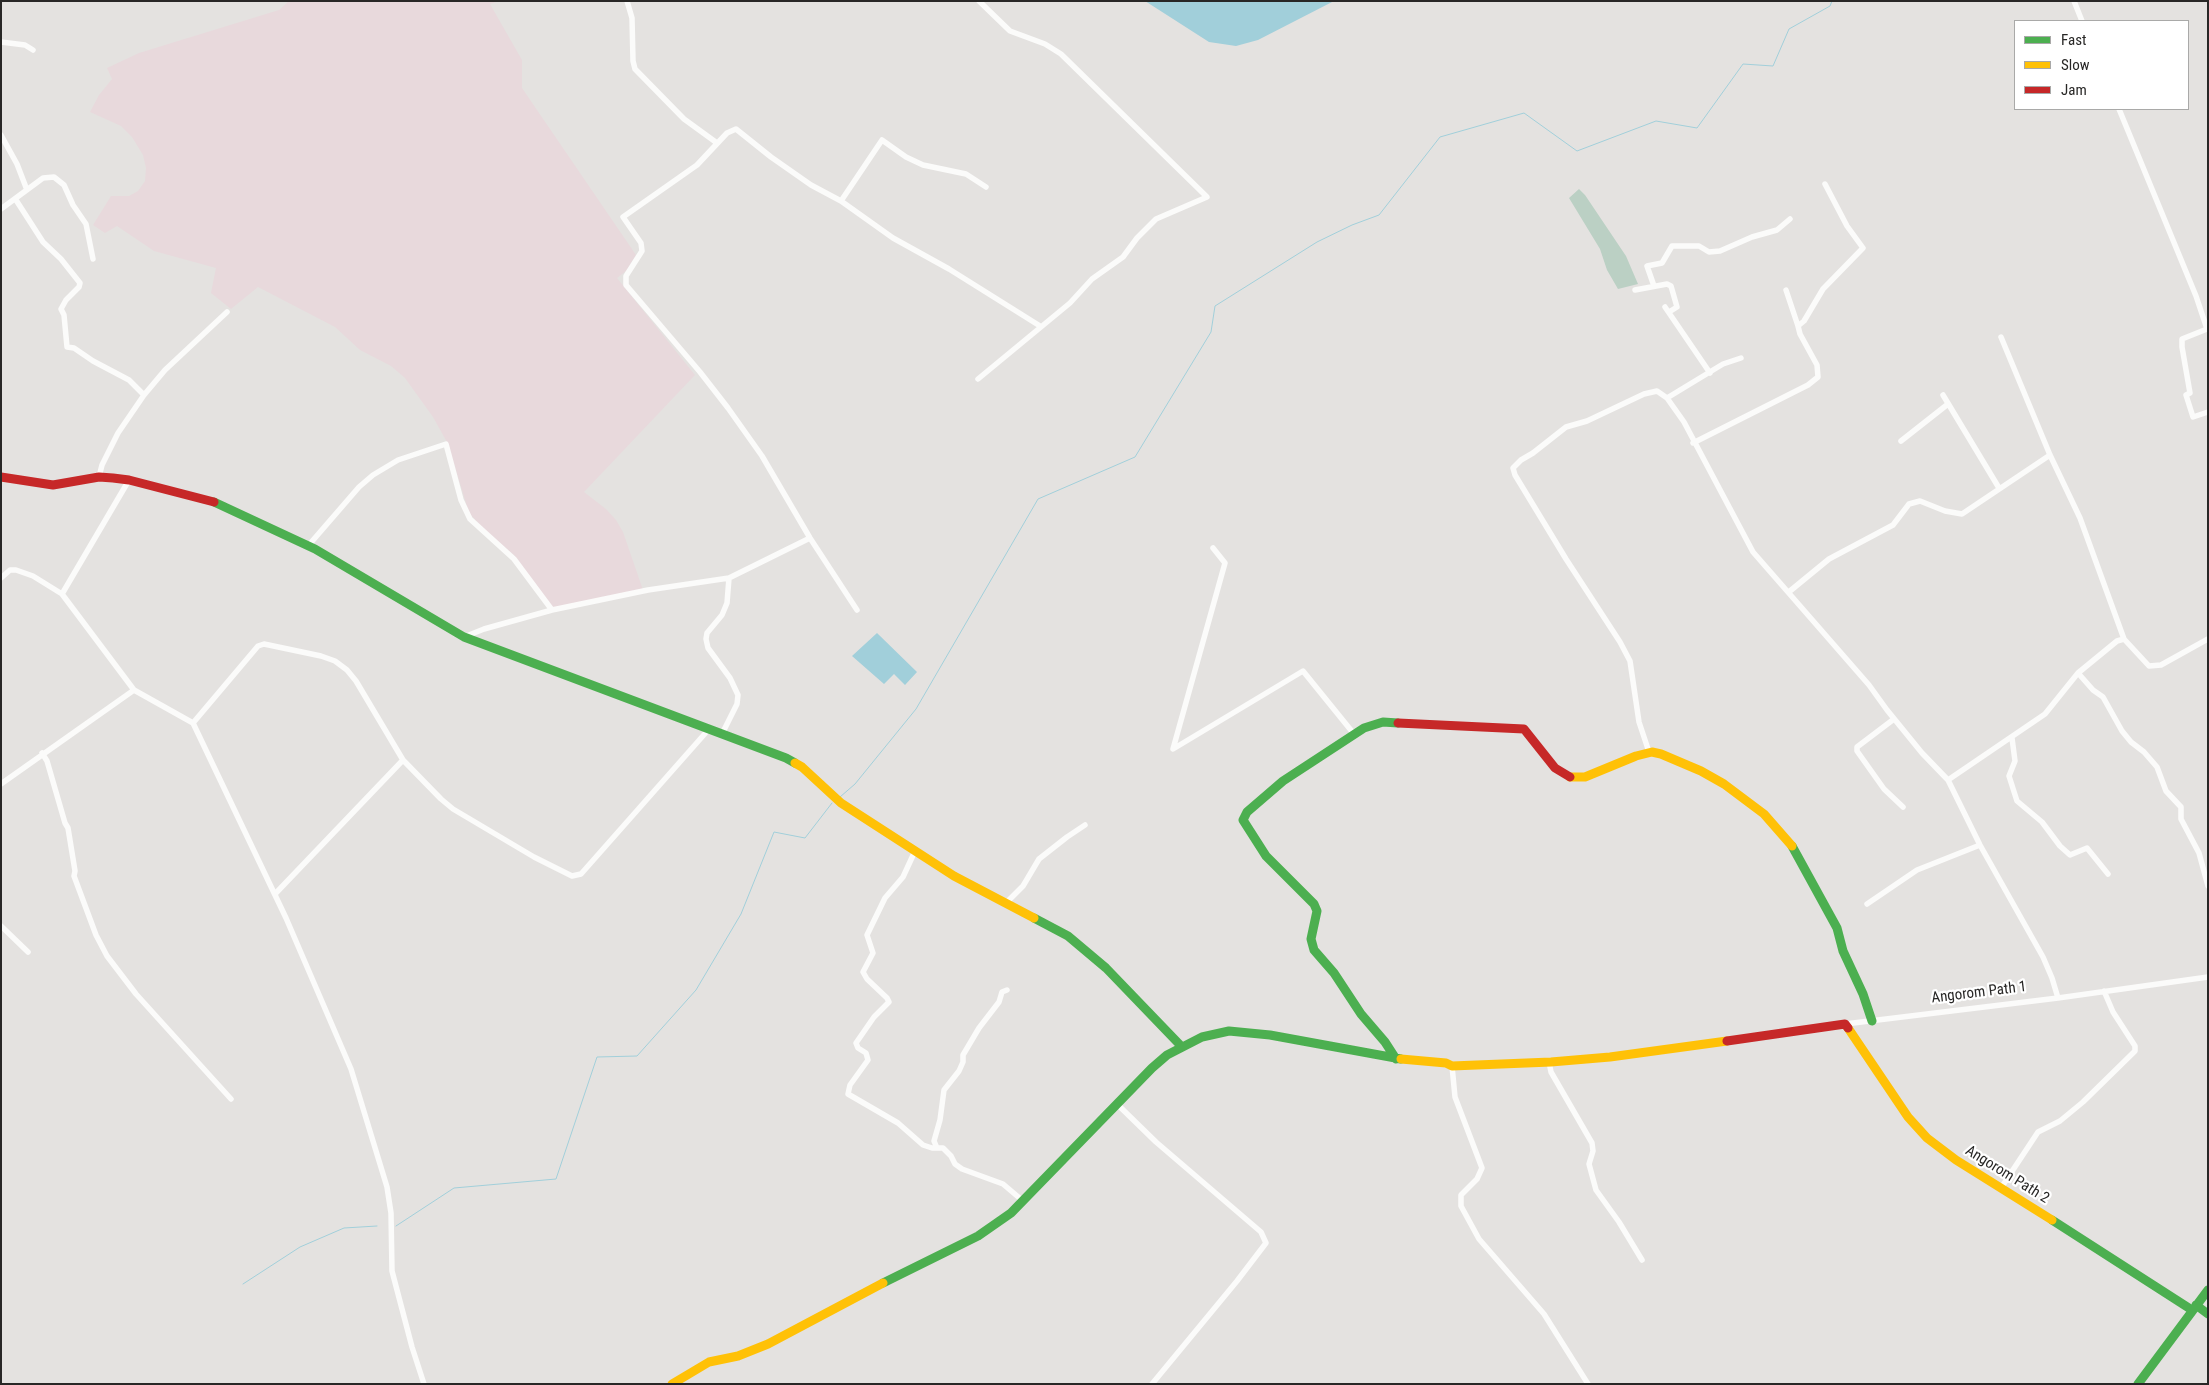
<!DOCTYPE html>
<html>
<head>
<meta charset="utf-8">
<style>
  body { margin:0 }
  #map { position:relative; width:2209px; height:1385px; overflow:hidden; background:#e4e2e0; font-family:"Roboto Condensed",sans-serif }
  canvas { display:block }
  .frame { position:absolute; inset:0; border:2px solid #282726; pointer-events:none }
  .legend { position:absolute; left:2014px; top:20px; width:175px; height:90px; box-sizing:border-box; background:#fff; border:1px solid #a9a9a8; margin:0; padding:6px 9px; list-style:none; font-size:15px; color:#282726 }
  .legend li { display:flex; align-items:center; gap:10px; height:25px }
  .legend b { width:25px; border:1px solid #a9a9a8 }
</style>
</head>
<body>
<div id="map">
<canvas width="2209" height="1385"></canvas>
<div class="frame"></div>
<ul class="legend">
<li><b style="height:6px;background:#4caf50"></b>Fast</li>
<li><b style="height:6px;background:#ffc107"></b>Slow</li>
<li><b style="height:6px;background:#c62828"></b>Jam</li>
</ul>
</div>
<script>
const g = document.querySelector('canvas').getContext('2d');
g.lineJoin = 'round';
function paint(path, color) {
  g.fillStyle = color;
  g.fill(path, 'evenodd');
}
function shape(rows) {
  const path = new Path2D();
  for (const r of rows) {
    path.moveTo(r[0], r[1]);
    for (let i = 2; i < r.length; i += 2) path.lineTo(r[i], r[i + 1]);
  }
  return path;
}
function strokePath(path, color, width, dash) {
  g.strokeStyle = color;
  g.lineWidth = width;
  g.lineCap = dash ? 'butt' : 'round';
  g.setLineDash(dash || []);
  g.stroke(path);
}
function label(font, color, halo, rows, align = 'center') {
  g.font = font + ' "Roboto Condensed",sans-serif';
  g.lineWidth = 4.5;
  g.setLineDash([]);
  g.textBaseline = 'middle';
  g.strokeStyle = halo;
  g.fillStyle = color;
  for (const [text, x, y, turn = 0] of rows) {
    g.save();
    g.translate(x, y);
    g.rotate((+turn || 0) * Math.PI / 180);
    g.textAlign = isNaN(turn) ? turn : align;
    if (halo) g.strokeText(text, 0, 0);
    g.fillText(text, 0, 0);
    g.restore();
  }
}
paint(shape([
  [289,1,499,1,490,4,522,60,522,88,636,255,626,271,617,278,695,375,584,492,606,509,616,520,623,532,643,590,553,608,514,555,487,532,469,513,448,444,433,417,405,378,391,366,360,350,335,327,258,287,231,309,211,293,216,268,154,251,117,226,105,233,93,225,111,196,129,196,138,191,145,181,146,168,143,155,132,137,121,126,90,112,99,95,112,79,107,68,139,53,279,10]
]), '#e8d9dc');
paint(shape([
  [1579,189,1585,195,1626,256,1638,284,1618,289,1607,270,1600,249,1569,198]
]), '#bbd0c4');
paint(shape([
  [1145,1,1334,1,1258,40,1236,46,1209,42],
  [877,633,917,672,905,685,894,674,884,684,852,656]
]), '#a1cfda');
strokePath(shape([
  [840,797,855,784,916,709,1038,499,1135,457,1211,332,1215,306,1317,242,1352,225,1379,215,1440,137,1524,113,1577,151,1656,121,1697,128,1743,64,1773,66,1789,29,1830,6,1832,1],
  [396,1226,454,1188,556,1179,597,1057,637,1056,696,990,741,914,774,832,805,838,832,803],
  [243,1284,300,1247,344,1228,377,1226]
]), '#a1cfda', 1);
strokePath(shape([
  [627,1,632,18,633,61,635,69,684,119,717,143],
  [2074,1,2082,21],
  [1,42,25,45,33,50],
  [2119,109,2196,296,2207,329,2182,339,2182,347,2190,393,2186,395,2193,417,2208,412],
  [1,135,17,164,27,190],
  [16,200,43,242,61,259,80,283,79,287,66,300,61,309,64,315,67,347,74,348,93,361,129,380,144,395],
  [841,201,882,140,906,157,923,165,966,174,986,187],
  [1,209,43,178,54,177,64,185,73,205,86,224,93,259],
  [1654,286,1647,266,1662,263,1672,246,1699,246,1709,252,1720,251,1752,237,1777,230,1790,219],
  [1635,290,1667,284,1671,286,1677,307,1669,312],
  [1786,290,1798,326],
  [1665,307,1710,373],
  [2001,337,2050,455,2080,518,2124,639],
  [978,379,1070,303,1092,279,1123,257,1137,238,1156,219,1207,197,1061,54,1045,44,1010,31,979,1],
  [1943,395,1999,488],
  [1667,398,1723,364,1741,358],
  [1901,441,1948,404],
  [1693,443,1808,385,1818,377,1817,365,1800,334,1798,326,1804,321,1823,289,1863,248,1847,226,1825,184],
  [99,477,102,465,118,433,144,395,165,370,227,312],
  [308,546,359,487,373,475,398,460,446,444,461,500,470,519,514,559,552,610],
  [1213,548,1225,563,1173,749,1303,671,1354,734],
  [1,578,10,570,16,570,33,576,62,594,134,690],
  [1790,591,1829,559,1893,525,1909,504,1920,501,1945,511,1962,514,2050,455],
  [62,594,129,480],
  [857,610,810,538,762,456,728,408,700,372,626,285,626,276,642,251,641,243,623,217,697,165,727,133,736,129,771,157,811,185,841,201,893,238,949,269,1040,326],
  [464,637,484,629,552,610,648,590,729,578,810,538],
  [2078,673,2093,690,2103,697,2122,731,2131,742,2144,752,2157,767,2166,791,2181,807,2181,819,2199,853,2208,886],
  [1894,719,1857,747,1857,751,1884,789,1903,807],
  [193,723,258,646,264,644,321,656,335,661,347,670,356,681,403,760,441,799,453,809,534,857,572,876,581,874,709,729],
  [722,734,737,704,738,695,730,678,708,648,706,639,707,633,722,615,727,603,729,578],
  [2012,738,2015,761,2009,776,2017,801,2042,822,2060,846,2070,855,2087,848,2108,874],
  [1649,752,1639,722,1630,661,1620,642,1566,559,1515,475,1513,468,1521,460,1533,453,1566,427,1587,421,1644,394,1657,391,1667,398,1684,422,1753,552,1869,685,1887,710,1922,753,1948,780],
  [42,753,47,761,65,823,68,828,75,871,74,876,96,935,107,956,136,994,231,1099],
  [1,784,134,690,193,723,286,918,351,1069,387,1187,391,1213,392,1271,412,1347,424,1384],
  [915,851,903,877,885,898,867,935,873,953,863,972,867,979,887,998,889,1002,874,1017,856,1043,858,1048,866,1053,868,1060,850,1085,848,1094,898,1123,923,1145,932,1148,943,1148,951,1156,955,1164,962,1169,1003,1184,1023,1201],
  [275,894,403,760],
  [1006,903,1023,886,1039,859,1067,837,1085,825],
  [1867,904,1917,870,1980,845],
  [1,926,28,952],
  [2058,998,2052,978,2043,957,1980,845,1948,780,2045,714,2078,673,2117,641,2124,639,2149,666,2161,665,2208,639],
  [1845,1024,2058,998,2208,977],
  [1549,1062,1551,1072,1592,1143,1593,1151,1589,1164,1596,1190,1619,1222,1642,1260],
  [1452,1066,1455,1097,1482,1168,1477,1179,1461,1195,1461,1206,1479,1239,1544,1314,1588,1384],
  [1117,1104,1156,1142,1261,1232,1266,1243,1237,1281,1152,1384],
  [937,1148,934,1141,940,1120,944,1090,959,1071,963,1062,963,1055,979,1028,999,1002,1002,992,1007,990],
  [2001,1188,2038,1132,2060,1121,2083,1102,2135,1051,2135,1046,2113,1012,2104,991]
]), '#fbfbfa', 5.5);
strokePath(shape([
  [214,502,315,549,464,637,786,758,795,763],
  [1792,846,1837,928,1843,951,1863,994,1872,1021],
  [1034,918,1068,936,1106,968,1182,1047],
  [1396,1059,1385,1042,1361,1014,1334,973,1314,950,1311,939,1317,911,1314,904,1266,856,1243,820,1247,812,1283,781,1364,728,1383,722,1398,723],
  [2052,1220,2192,1310],
  [883,1283,978,1236,1011,1213,1152,1068,1167,1055,1202,1037,1229,1031,1270,1035,1401,1059],
  [2196,1305,2208,1314],
  [2138,1384,2208,1290]
]), '#4caf50', 9);
strokePath(shape([
  [795,763,802,767,841,803,954,876,1034,918],
  [1570,777,1585,777,1636,756,1652,752,1661,754,1701,771,1724,784,1764,814,1792,846],
  [1848,1028,1908,1117,1927,1138,1956,1160,2052,1220],
  [1401,1059,1446,1063,1452,1066,1551,1062,1610,1057,1727,1041],
  [672,1384,709,1362,738,1356,768,1344,883,1283]
]), '#ffc107', 9);
strokePath(shape([
  [1,477,53,485,99,477,113,478,129,480,214,502],
  [1398,723,1524,729,1555,768,1570,777],
  [1727,1041,1845,1024,1848,1028]
]), '#c62828', 9);
label('15px', '#282726', '#fff', [
  ["Angorom Path 1",1979,993,-7],
  ["Angorom Path 2",2007,1175,32]
]);
</script>
</body>
</html>
